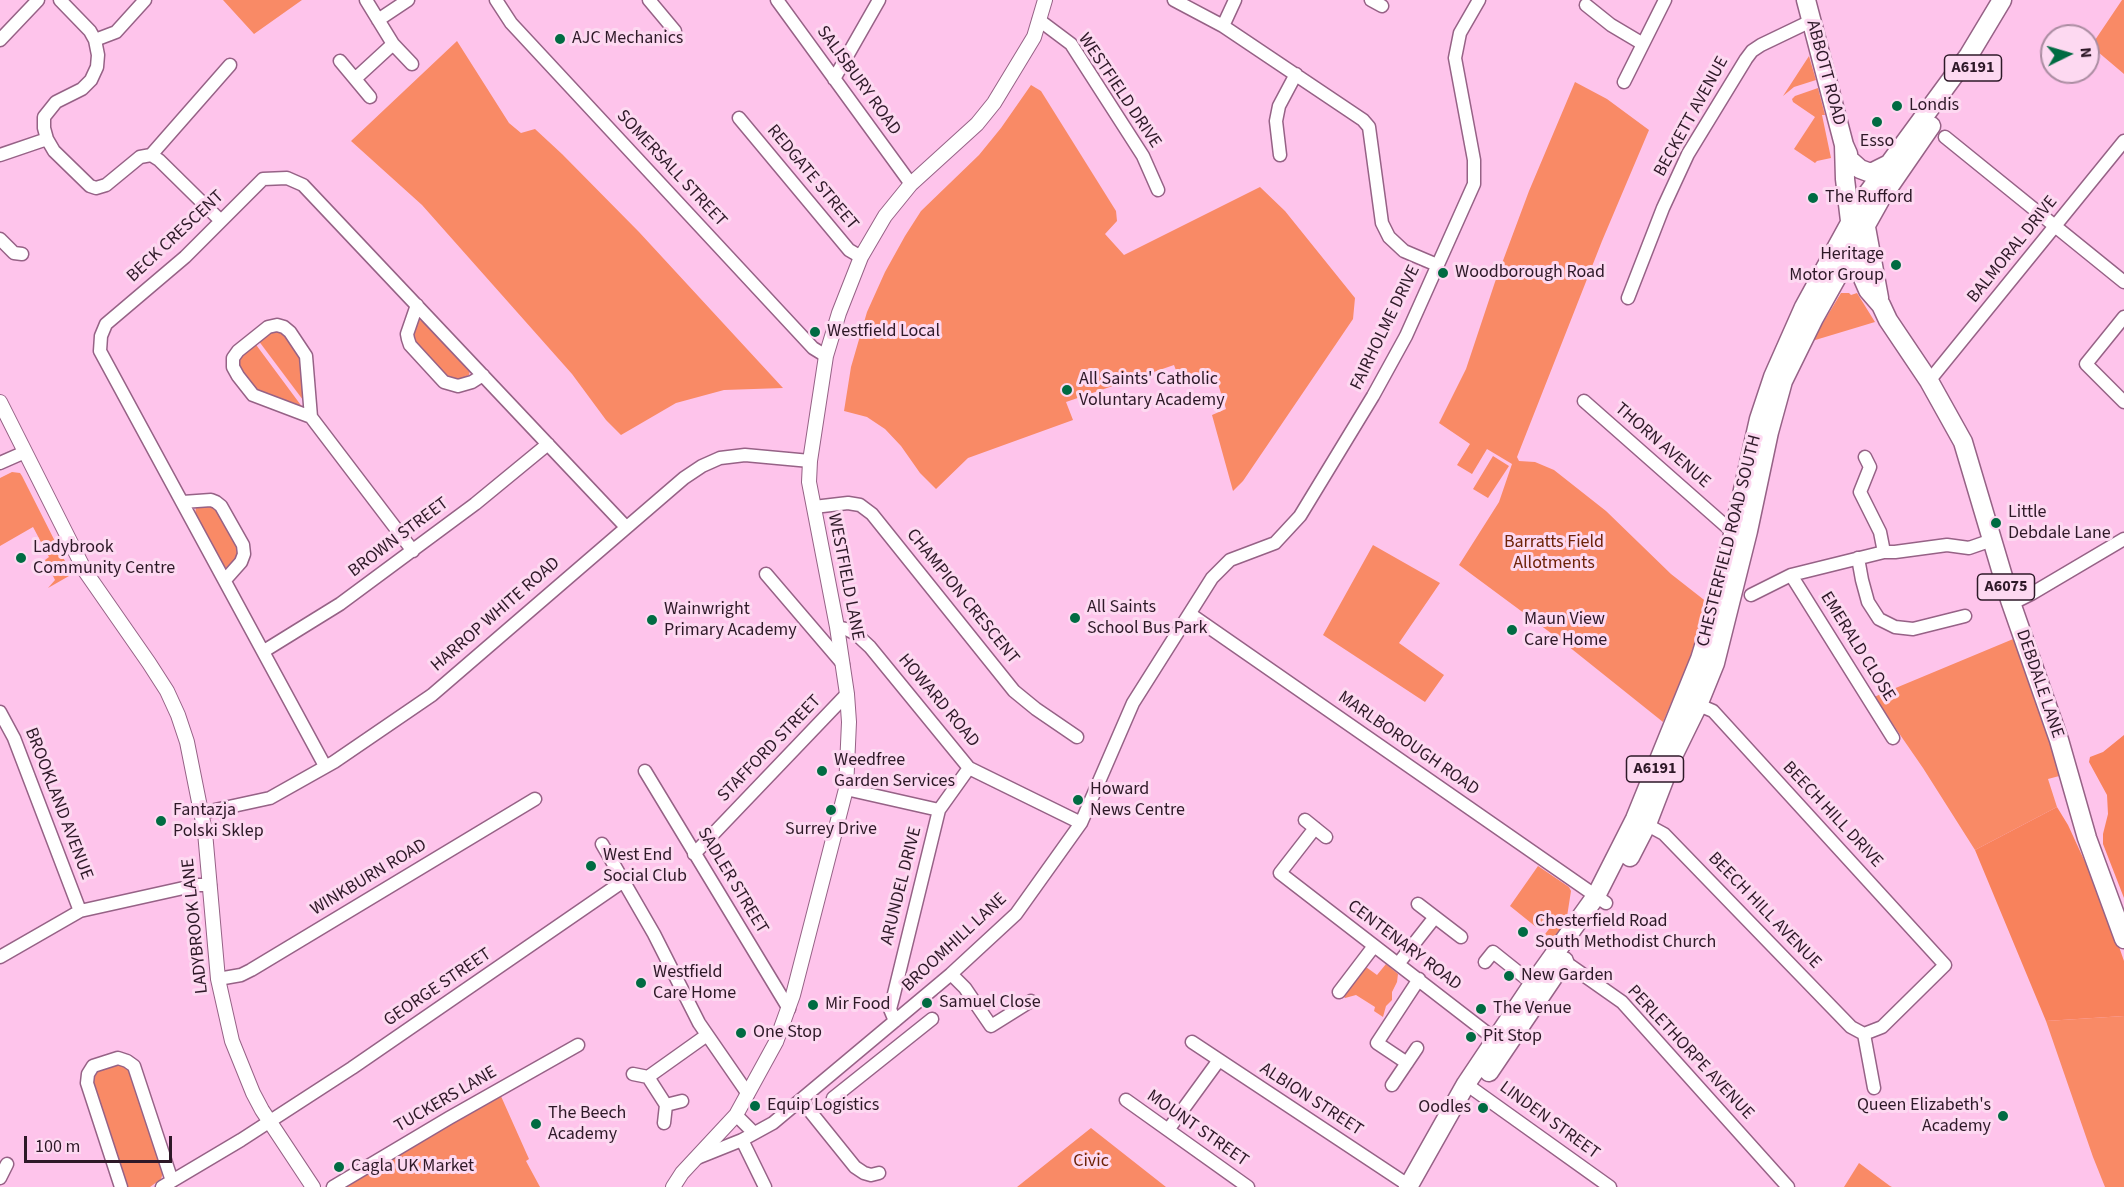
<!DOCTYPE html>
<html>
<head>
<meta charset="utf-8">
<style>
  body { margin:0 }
  #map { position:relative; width:2124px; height:1187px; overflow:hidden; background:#fec4eb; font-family:"Source Sans 3",sans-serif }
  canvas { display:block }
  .north { position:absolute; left:2040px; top:24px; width:60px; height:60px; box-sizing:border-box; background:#fdd9f1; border:2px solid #aa8ca1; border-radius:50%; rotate:85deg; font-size:16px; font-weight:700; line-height:24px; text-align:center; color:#2e1928 }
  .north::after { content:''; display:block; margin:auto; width:21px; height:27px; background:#006b42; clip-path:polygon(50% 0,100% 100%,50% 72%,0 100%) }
  .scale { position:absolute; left:24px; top:1136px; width:148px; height:27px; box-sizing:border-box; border:3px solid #2e1928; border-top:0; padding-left:8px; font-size:18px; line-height:21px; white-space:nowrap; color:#2e1928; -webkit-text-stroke:4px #fdd9f1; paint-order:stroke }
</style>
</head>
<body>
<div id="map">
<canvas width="2124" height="1187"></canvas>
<div class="north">N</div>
<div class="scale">100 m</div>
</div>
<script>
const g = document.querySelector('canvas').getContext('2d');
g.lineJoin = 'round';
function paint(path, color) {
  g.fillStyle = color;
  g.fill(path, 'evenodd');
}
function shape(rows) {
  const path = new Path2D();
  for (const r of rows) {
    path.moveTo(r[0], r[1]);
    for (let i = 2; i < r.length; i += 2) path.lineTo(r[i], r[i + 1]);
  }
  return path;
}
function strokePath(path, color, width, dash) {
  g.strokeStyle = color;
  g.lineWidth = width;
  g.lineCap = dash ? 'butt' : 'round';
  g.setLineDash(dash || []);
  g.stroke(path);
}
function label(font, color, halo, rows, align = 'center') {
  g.font = font + ' "Source Sans 3",sans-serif';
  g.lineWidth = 6;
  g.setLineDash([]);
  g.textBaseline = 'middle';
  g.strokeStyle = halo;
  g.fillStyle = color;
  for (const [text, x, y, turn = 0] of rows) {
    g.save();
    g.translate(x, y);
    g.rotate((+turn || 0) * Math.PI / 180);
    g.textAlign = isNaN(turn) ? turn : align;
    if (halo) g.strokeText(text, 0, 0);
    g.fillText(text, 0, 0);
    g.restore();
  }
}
paint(shape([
  [223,0,302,0,254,34],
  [2122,0,2124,0,2124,74,2091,46],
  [457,41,509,123,521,133,535,129,562,154,639,232,783,388,724,390,676,403,621,435,606,420,572,374,422,205,351,141],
  [1809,56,1816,80,1794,87,1783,96],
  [1575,82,1607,99,1649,130,1602,241,1517,457,1519,461,1535,462,1554,470,1606,511,1671,574,1708,603,1687,666,1663,722,1563,642,1459,565,1499,502,1512,464,1487,449,1472,474,1457,465,1470,444,1439,423,1466,369,1495,282,1529,191],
  [1031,85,1041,91,1116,211,1117,221,1105,234,1124,255,1260,187,1285,211,1355,298,1353,319,1243,481,1233,491,1212,415,1226,409,1214,371,1180,381,1174,365,1066,402,1073,420,968,458,936,489,920,473,901,446,885,429,867,417,844,411,851,367,867,312,885,272,905,236,921,211,979,155,1001,128],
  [1818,88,1825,115,1822,115,1831,158,1817,161,1815,163,1794,149,1815,117,1793,102,1792,99,1795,96],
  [1841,293,1849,293,1851,295,1857,293,1875,322,1812,341],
  [419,320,424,321,470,370,469,375,458,380,447,377,418,349,410,333,416,321],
  [281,330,302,355,306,404,258,340,268,332],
  [254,342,303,408,300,409,257,393,238,367,239,355],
  [1493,456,1509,466,1488,498,1473,489],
  [12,472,20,473,22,476,71,573,69,574,69,576,48,588,55,580,45,560,49,557,33,527,0,546,0,478],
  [196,506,210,506,217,510,221,516,239,550,238,558,229,568,223,567,195,516],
  [1373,545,1440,583,1399,643,1444,675,1425,702,1323,635],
  [2018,637,2063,775,2048,779,2057,807,1975,850,1923,768,1874,697],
  [1538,866,1569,887,1571,891,1566,923,1551,945,1542,938,1549,929,1540,922,1536,927,1510,906],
  [1386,964,1398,974,1397,982,1392,992,1392,1000,1386,1006,1383,1017,1374,1011,1375,1007,1356,995,1345,998,1343,996,1366,967,1377,975],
  [2124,1016,2124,1187,2105,1187,2093,1157,2046,1021],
  [114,1064,120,1064,131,1072,161,1164,163,1173,161,1179,150,1187,125,1187,93,1089,93,1075,97,1070],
  [500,1094,529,1159,526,1161,540,1187,346,1187],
  [1091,1128,1166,1187,1017,1187],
  [1859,1163,1890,1186,1892,1187,1844,1187]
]), '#f98a66');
paint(shape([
  [2124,735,2124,898,2103,844,2103,834,2108,814,2107,795,2089,762,2090,757,2103,752],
  [2057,807,2068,825,2103,901,2124,961,2124,1016,2046,1021,1975,850]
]), '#f8825c');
const minor = shape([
  [60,0,90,31,95,40,98,55,97,67,91,80,82,89,56,102,44,117,44,128,47,139,54,151,90,186,96,188,106,185,140,157,151,155,159,160,221,221],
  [366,0,393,44,412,64],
  [496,0,511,23,813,348,826,356],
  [649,0,675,31],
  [777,0,911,184],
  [1174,0,1223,26,1363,120,1369,127,1382,223,1389,237,1404,251,1437,265],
  [1371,0,1382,6],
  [1586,5,1611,25,1643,44],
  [378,20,408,0],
  [1039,20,1071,44,1143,156,1158,190],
  [1223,26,1235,0],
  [0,40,38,0],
  [95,40,116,32,145,0],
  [340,61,370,97],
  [356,78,393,44],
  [834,79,879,0],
  [1624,82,1665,0],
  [739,118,849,250,861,257],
  [1945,137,2124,282],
  [0,155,47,139],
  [151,155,230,65],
  [1280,155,1276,121,1279,106,1296,74],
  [0,239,14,253,22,254],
  [1628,298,1663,208,1688,154,1746,59,1752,51,1761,45,1811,21],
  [417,305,407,334,408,339,410,345,444,382,458,386,472,382,483,375],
  [2124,317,2086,364,2124,402],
  [1929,381,2124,141],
  [1584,401,1728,528,1741,530],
  [311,417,306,356,290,332,284,327,277,325,268,327,238,351,233,358,233,367,238,376,253,395,311,417,413,551],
  [1865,457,1870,467,1860,492,1880,532,1884,552],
  [0,463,25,452],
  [183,502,211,500,216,502,221,506,243,545,244,554,241,562,225,580],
  [814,507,848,503,860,505,872,514,1014,691,1036,709,1077,737],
  [1858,558,1862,580,1868,602,1879,619,1895,627,1913,629,1965,616],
  [766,574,843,664],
  [1791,575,1893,738],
  [1751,595,1791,575,1884,552,1895,552,1947,545,1969,548,1992,540],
  [2011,604,2031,594,2124,539],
  [1190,614,1606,903],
  [837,627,846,629,856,634,870,647,969,768,1081,823],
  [264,651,340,604,475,504,548,444],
  [1694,703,1713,711,1945,965,1882,1027,1864,1034],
  [0,712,14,738,80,911],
  [325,766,100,351,101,336,106,324,185,257,263,179,287,178,303,185,626,527],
  [645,771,789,1009],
  [846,789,939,810],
  [201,813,270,798,334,762,432,695,684,478,702,466,720,458,745,455,810,461],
  [1305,820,1326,837],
  [1642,822,1664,834,1851,1027,1864,1034],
  [1315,828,1280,873,1500,1043],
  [602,844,654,934,699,1023,748,1094],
  [694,854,847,694],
  [1418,904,1461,937],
  [0,957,80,911,197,885,210,885],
  [1558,957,1622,1002,1788,1187],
  [1485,962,1493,952,1533,984],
  [1398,964,1435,917],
  [951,974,965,988,991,1026,1031,1001],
  [218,979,241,975,251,970,535,799],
  [1339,992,1374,946],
  [895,1021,890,1009,893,998,939,810,969,768],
  [1864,1034,1874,1088],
  [1192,1042,1411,1187],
  [1407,1063,1377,1043,1419,979],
  [633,1074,648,1077],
  [1466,1084,1610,1187],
  [1392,1085,1417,1048],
  [833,1098,932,1019],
  [801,1100,855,1167,864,1173,871,1175,879,1173],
  [1126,1100,1248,1187],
  [666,1105,648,1077,707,1035],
  [736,1115,754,1133],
  [664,1123,666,1105,682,1101],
  [1168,1130,1219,1060],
  [742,1140,765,1187],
  [697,1158,742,1140,773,1123,951,974,1016,914,1081,823,1133,703,1212,578,1230,560,1275,543,1300,516,1373,396,1406,336,1474,184,1474,160,1455,58,1460,33,1479,0],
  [0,1178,7,1164],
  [121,1187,87,1083,88,1074,93,1066,118,1058,127,1061,134,1066,172,1181],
  [162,1187,241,1140,352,1068,625,880],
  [333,1187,449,1118,578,1045]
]);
const tertiary = shape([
  [0,402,85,571,149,663,167,691,178,715,187,742,205,832,218,979,232,1041,253,1093,262,1110,313,1187],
  [673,1187,682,1173,736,1115,776,1042,793,995,846,789,849,722,847,694,837,627,809,482,810,461,826,356,839,313,861,257,885,216,911,184,977,124,994,103,1034,37,1045,0]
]);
const primary = shape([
  [1806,0,1844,145,1848,154],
  [1844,145,1845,179,1850,221,1861,274,1868,290,1881,305,1888,320,1929,381,1963,442,2010,600,2059,740,2087,838,2124,939],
  [1851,161,1860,169,1868,172,1873,172,1889,164],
  [1865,222,1879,298],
  [1630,857,1647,824,1674,754,1698,705,1715,663,1748,531,1769,432,1783,381,1814,318,1880,200,1931,126],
  [1489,1072,1564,961],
  [1408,1187,1466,1084,1533,984,1596,896,1635,819,1700,659,1718,601,1759,419,1773,377,1804,307,1862,201,1969,55,2002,0]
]);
strokePath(minor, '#966286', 15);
strokePath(tertiary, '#966286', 16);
strokePath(primary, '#966286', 21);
strokePath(minor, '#fff', 12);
strokePath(tertiary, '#fff', 14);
strokePath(primary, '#fff', 18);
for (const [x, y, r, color] of [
  [560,39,6,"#006b42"],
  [1897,106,6,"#006b42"],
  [1877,122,6,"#006b42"],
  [1813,198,6,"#006b42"],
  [1896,265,6,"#006b42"],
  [1443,273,6,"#006b42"],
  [815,332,6,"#006b42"],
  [1067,390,6,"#006b42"],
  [1996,523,6,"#006b42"],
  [21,558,6,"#006b42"],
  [1075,618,6,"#006b42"],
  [652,620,6,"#006b42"],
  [1512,630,6,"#006b42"],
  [822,771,6,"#006b42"],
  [1078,800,6,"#006b42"],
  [831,810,6,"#006b42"],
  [161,821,6,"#006b42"],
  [591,866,6,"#006b42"],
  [1523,932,6,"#006b42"],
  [1509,976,6,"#006b42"],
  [641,983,6,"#006b42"],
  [927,1003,6,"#006b42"],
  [813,1005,6,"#006b42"],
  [1481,1009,6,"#006b42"],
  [741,1033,6,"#006b42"],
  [1471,1037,6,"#006b42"],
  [755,1106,6,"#006b42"],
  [1483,1108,6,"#006b42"],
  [2003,1116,6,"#006b42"],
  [536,1124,6,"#006b42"],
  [339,1167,6,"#006b42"]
]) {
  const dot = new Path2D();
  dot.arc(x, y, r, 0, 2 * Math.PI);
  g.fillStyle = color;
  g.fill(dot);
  strokePath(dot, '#fdd9f1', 2);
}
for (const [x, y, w] of [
  [1973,68,57],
  [2006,587,57],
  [1655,769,57]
]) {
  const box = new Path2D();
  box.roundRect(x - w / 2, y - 13, w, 26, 4.5);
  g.fillStyle = '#fdd9f1';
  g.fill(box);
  strokePath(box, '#2e1928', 1.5);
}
label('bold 16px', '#2e1928', null, [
  ["A6191",1973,68],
  ["A6075",2006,587],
  ["A6191",1655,769]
]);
label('18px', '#2e1928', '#fdd9f1', [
  ["AJC Mechanics",572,39],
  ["Londis",1909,106],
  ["Esso",1877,142,"center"],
  ["The Rufford",1825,198],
  ["Heritage",1884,255,"right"],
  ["Motor Group",1884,276,"right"],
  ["Woodborough Road",1455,273],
  ["Westfield Local",827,332],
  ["All Saints' Catholic",1079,380],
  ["Voluntary Academy",1079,401],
  ["Little",2008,513],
  ["Debdale Lane",2008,534],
  ["Ladybrook",33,548],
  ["Community Centre",33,569],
  ["All Saints",1087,608],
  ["School Bus Park",1087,629],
  ["Wainwright",664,610],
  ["Primary Academy",664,631],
  ["Maun View",1524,620],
  ["Care Home",1524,641],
  ["Weedfree",834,761],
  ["Garden Services",834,782],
  ["Howard",1090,790],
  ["News Centre",1090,811],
  ["Fantazja",173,811],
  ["Polski Sklep",173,832],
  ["Surrey Drive",831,830,"center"],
  ["West End",603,856],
  ["Social Club",603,877],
  ["Chesterfield Road",1535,922],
  ["South Methodist Church",1535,943],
  ["Westfield",653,973],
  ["Care Home",653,994],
  ["New Garden",1521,976],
  ["Samuel Close",939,1003],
  ["Mir Food",825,1005],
  ["The Venue",1493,1009],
  ["One Stop",753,1033],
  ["Pit Stop",1483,1037],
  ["Equip Logistics",767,1106],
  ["Queen Elizabeth's",1991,1106,"right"],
  ["Academy",1991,1127,"right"],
  ["Oodles",1471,1108,"right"],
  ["The Beech",548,1114],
  ["Academy",548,1135],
  ["Cagla UK Market",351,1167]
], 'left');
label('18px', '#2e1928', '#fdd9f1', [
  ["ABBOTT ROAD",1825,73,75],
  ["SALISBURY ROAD",858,81,54],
  ["WESTFIELD DRIVE",1119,91,56],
  ["BECKETT AVENUE",1692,117,-61],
  ["SOMERSALL STREET",671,169,47],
  ["REDGATE STREET",812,178,50],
  ["BECK CRESCENT",176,237,-43],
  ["BALMORAL DRIVE",2013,250,-51],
  ["FAIRHOLME DRIVE",1386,328,-64],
  ["THORN AVENUE",1662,446,41],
  ["BROWN STREET",399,538,-37],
  ["CHESTERFIELD ROAD SOUTH",1730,541,-76],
  ["WESTFIELD LANE",845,577,79],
  ["CHAMPION CRESCENT",962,597,51],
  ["HARROP WHITE ROAD",496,615,-41],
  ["EMERALD CLOSE",1857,647,58],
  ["DEBDALE LANE",2039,684,71],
  ["HOWARD ROAD",938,701,50],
  ["MARLBOROUGH ROAD",1408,744,35],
  ["STAFFORD STREET",770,749,-46],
  ["BROOKLAND AVENUE",58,804,69],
  ["BEECH HILL DRIVE",1832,815,47],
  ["WINKBURN ROAD",369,878,-31],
  ["SADLER STREET",732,881,59],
  ["ARUNDEL DRIVE",902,886,-76],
  ["BEECH HILL AVENUE",1764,911,46],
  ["LADYBROOK LANE",196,926,-96],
  ["BROOMHILL LANE",955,943,-43],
  ["CENTENARY ROAD",1404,946,37],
  ["GEORGE STREET",438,988,-34],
  ["PERLETHORPE AVENUE",1690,1053,47],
  ["TUCKERS LANE",446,1100,-30],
  ["ALBION STREET",1311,1100,33],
  ["LINDEN STREET",1549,1121,36],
  ["MOUNT STREET",1197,1129,35]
]);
label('18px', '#6d2308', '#fdd9f1', [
  ["Barratts Field",1554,543],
  ["Allotments",1554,564],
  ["Civic",1091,1162]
]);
</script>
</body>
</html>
